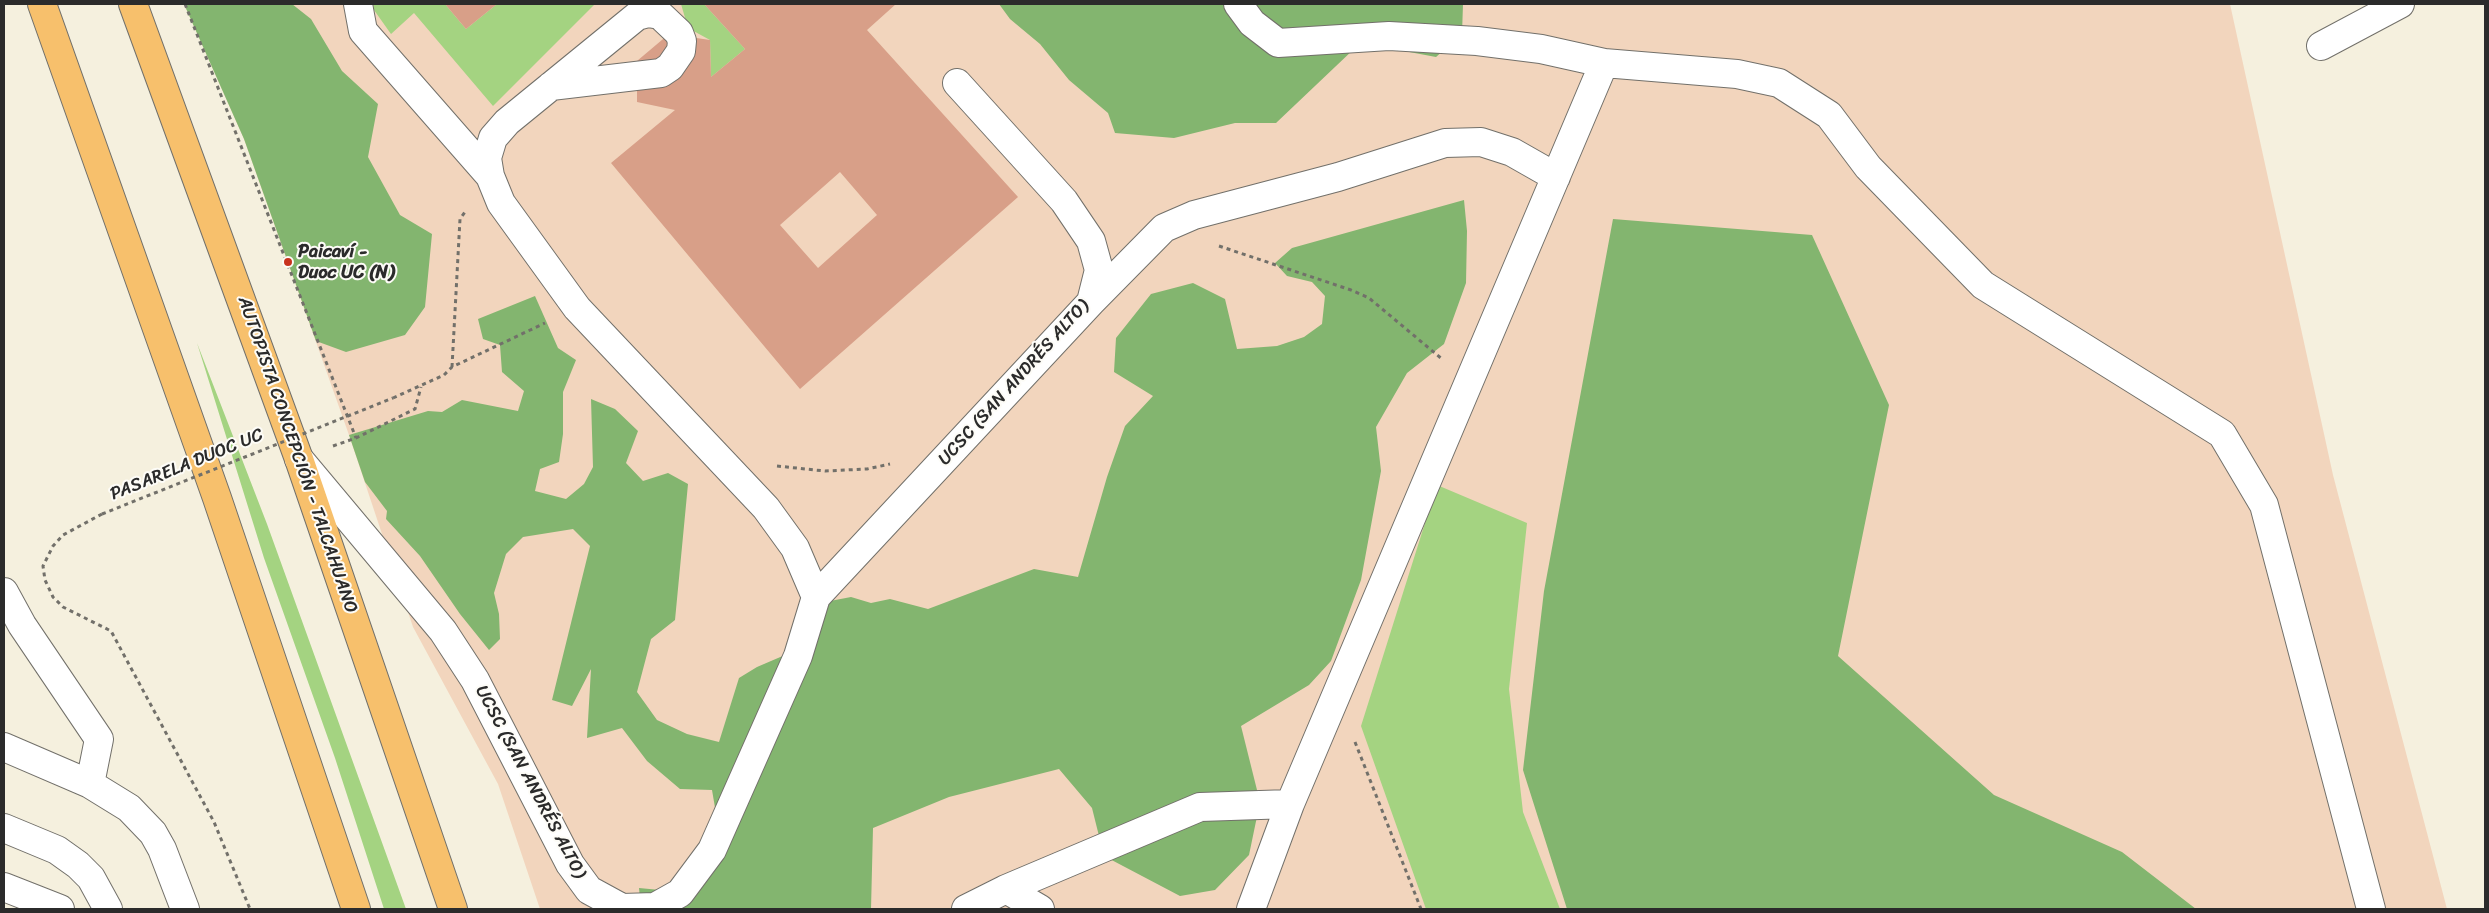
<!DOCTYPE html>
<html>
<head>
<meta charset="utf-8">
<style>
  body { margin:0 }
  #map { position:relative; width:2489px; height:913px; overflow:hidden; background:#f5f0de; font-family:Sriracha,sans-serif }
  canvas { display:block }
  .frame { position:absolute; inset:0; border:5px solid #2b2b2b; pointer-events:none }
</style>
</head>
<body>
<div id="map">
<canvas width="2489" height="913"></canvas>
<div class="frame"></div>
</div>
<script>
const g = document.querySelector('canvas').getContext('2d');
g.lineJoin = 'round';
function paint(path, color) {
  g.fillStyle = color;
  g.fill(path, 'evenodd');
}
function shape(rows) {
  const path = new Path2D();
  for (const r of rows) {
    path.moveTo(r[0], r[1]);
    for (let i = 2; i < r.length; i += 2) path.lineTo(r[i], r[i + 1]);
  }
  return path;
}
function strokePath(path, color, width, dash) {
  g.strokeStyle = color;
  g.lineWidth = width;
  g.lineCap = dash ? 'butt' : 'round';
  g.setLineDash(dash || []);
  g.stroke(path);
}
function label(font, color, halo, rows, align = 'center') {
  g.font = font + ' Sriracha,sans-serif';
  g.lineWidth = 4;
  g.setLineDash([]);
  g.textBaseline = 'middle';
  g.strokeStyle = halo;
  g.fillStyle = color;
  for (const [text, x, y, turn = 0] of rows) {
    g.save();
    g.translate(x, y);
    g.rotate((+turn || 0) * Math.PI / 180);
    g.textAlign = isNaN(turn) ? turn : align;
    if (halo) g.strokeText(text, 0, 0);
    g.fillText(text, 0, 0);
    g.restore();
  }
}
paint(shape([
  [184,4,2230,4,2333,475,2447,909,540,909,498,784,413,627,349,435,244,139]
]), '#f2d5bd');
paint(shape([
  [373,4,445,4,466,29,497,4,595,4,493,106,414,13,391,34,374,10],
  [681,4,704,4,745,49,711,77,710,40,688,28],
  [197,343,267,524,406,909,384,909,335,758,264,558],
  [1437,485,1527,523,1509,689,1523,812,1560,909,1426,909,1361,726]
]), '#a4d381');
paint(shape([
  [184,4,292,4,311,19,342,71,378,104,368,157,400,215,432,234,425,307,405,335,346,352,316,341,244,139],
  [999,4,1463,4,1462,34,1436,57,1372,45,1355,48,1276,123,1235,123,1174,138,1115,133,1108,113,1069,80,1040,44,1010,19],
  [1464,200,1467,231,1466,283,1444,344,1407,373,1376,427,1381,471,1361,580,1331,661,1309,685,1241,726,1260,802,1249,855,1215,890,1180,896,1104,856,1092,808,1059,769,949,797,873,828,871,909,641,909,639,888,660,890,688,877,719,831,712,790,680,789,647,761,622,728,587,738,591,669,572,706,552,700,590,546,573,529,523,537,506,554,494,593,499,614,500,639,489,650,460,614,420,556,386,519,387,511,365,482,349,435,428,411,442,412,462,400,518,411,524,391,502,372,500,345,483,339,478,319,535,296,558,348,576,360,563,392,563,434,559,462,540,469,535,491,566,499,584,484,593,467,591,399,615,409,638,431,626,463,643,481,668,473,688,484,675,620,651,639,637,692,657,720,687,734,719,742,739,678,757,667,785,655,825,602,851,597,871,603,890,599,928,609,1034,569,1078,577,1107,477,1125,426,1153,396,1114,372,1116,338,1151,294,1193,283,1225,299,1237,349,1277,346,1304,337,1322,324,1325,296,1312,282,1287,276,1275,263,1292,248],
  [1613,219,1812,235,1889,405,1838,656,1994,795,2122,852,2196,909,1567,909,1523,770,1544,591]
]), '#83b56f');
paint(shape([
  [445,4,497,4,466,29],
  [704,4,896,4,867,30,1018,197,800,389,611,163,675,110,637,102,637,61,669,34,710,40,711,77,745,49],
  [840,172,877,215,818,268,780,225]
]), '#d89f88');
const minor = shape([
  [358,4,363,31,490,176],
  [1238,4,1252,23,1278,43,1389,36,1477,41,1541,49,1604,63],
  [2321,46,2400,4],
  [551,86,661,73,670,67,681,51,682,41,679,33,660,15,648,13,637,16,507,122,493,138,487,158,490,176,501,203,577,308,766,508,795,548,816,597],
  [1091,302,1164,228,1194,215,1338,177,1445,143,1481,142,1512,152,1556,177],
  [299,459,443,631,475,680,570,864,589,890,622,908,655,907,680,893,712,850,798,656,816,597,1091,302,1099,270,1091,241,1064,201,957,83],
  [4,592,22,625,99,739,90,784],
  [4,747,90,784,129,808,153,833,162,849,185,909],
  [4,828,57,850,78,865,91,878,108,909],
  [4,887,60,909],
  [1006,889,1200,807,1290,804],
  [966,909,1006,889,1040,909],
  [1251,909,1290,804,1604,63,1737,74,1779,83,1829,115,1868,167,1983,285,2222,434,2264,505,2371,909]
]);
const highway = shape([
  [42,4,217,498,356,909],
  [133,4,299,459,453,909]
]);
strokePath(minor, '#72706a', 30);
strokePath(highway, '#72706a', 30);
strokePath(shape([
  [185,4,356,438],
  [1219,246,1351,290,1369,298,1442,359],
  [452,367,460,219,465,212],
  [393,398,444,375,452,367,545,323],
  [333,446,356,438,415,409,421,387],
  [777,466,825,471,867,469,890,464],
  [102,514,63,535,53,546,43,566,45,580,53,597,63,607,111,631,214,822,250,909],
  [1355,742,1421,909]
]), '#72706a', 3, [4, 4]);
strokePath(minor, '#fff', 28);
strokePath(highway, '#f7c06c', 28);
strokePath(shape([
  [102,514,393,398]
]), '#72706a', 3, [4, 4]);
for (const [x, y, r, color] of [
  [288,262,5,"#c8321e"]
]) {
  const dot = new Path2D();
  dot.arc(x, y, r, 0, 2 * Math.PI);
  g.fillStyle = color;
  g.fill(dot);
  strokePath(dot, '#fdfcf7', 2);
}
label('bold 18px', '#2b2b2b', '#fdfcf7', [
  ["Paicaví -",298,252],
  ["Duoc UC (N)",298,273]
], 'left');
label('18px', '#2b2b2b', '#fdfcf7', [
  ["UCSC (SAN ANDRÉS ALTO)",1014,383,-48],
  ["AUTOPISTA CONCEPCIÓN - TALCAHUANO",297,455,71],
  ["PASARELA DUOC UC",187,465,-22],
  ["UCSC (SAN ANDRÉS ALTO)",530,782,62]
]);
</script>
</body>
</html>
